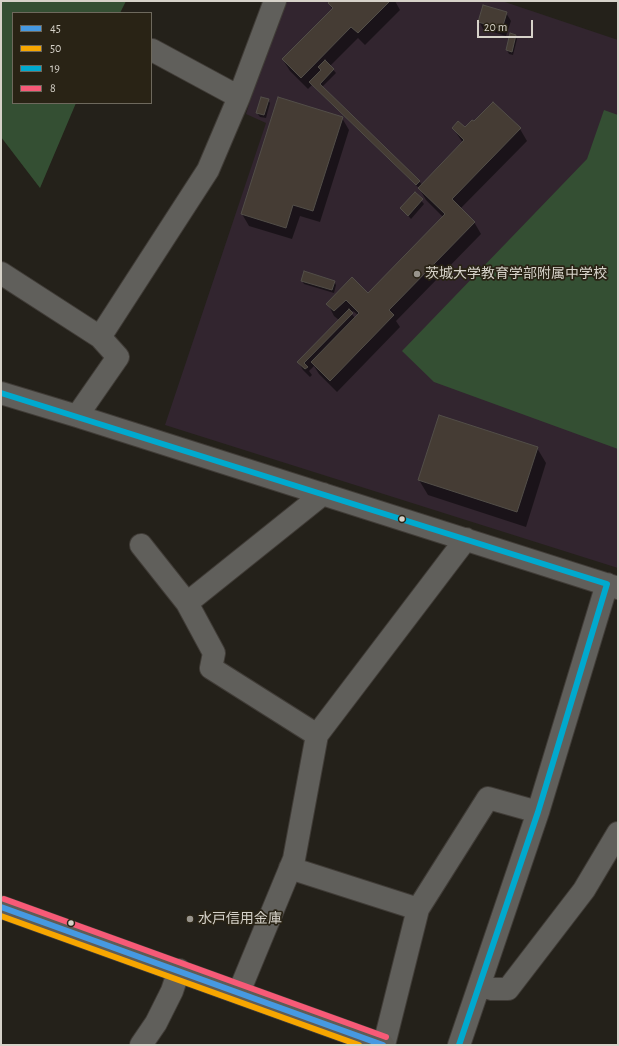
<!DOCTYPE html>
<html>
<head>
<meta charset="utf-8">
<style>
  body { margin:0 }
  #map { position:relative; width:619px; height:1046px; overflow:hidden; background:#24211a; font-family:"Alegreya Sans",sans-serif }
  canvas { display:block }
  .frame { position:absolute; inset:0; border:2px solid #d6d2c9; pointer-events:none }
  .legend { position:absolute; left:12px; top:12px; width:140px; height:92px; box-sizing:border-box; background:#292315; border:1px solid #6e695d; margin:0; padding:5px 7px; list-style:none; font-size:12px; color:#d6d2c9 }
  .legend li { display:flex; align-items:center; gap:8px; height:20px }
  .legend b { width:20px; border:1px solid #6e695d }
  .scale { position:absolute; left:477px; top:20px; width:56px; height:18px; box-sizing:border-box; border:2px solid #d6d2c9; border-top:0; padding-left:5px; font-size:12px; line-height:14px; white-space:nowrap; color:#d6d2c9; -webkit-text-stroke:3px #292315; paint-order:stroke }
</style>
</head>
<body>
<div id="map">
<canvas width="619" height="1046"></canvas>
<div class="frame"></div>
<ul class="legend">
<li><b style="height:5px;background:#4699e1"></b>45</li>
<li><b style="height:5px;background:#f7a600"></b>50</li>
<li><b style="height:5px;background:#00a9ce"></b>19</li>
<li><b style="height:5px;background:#f75a77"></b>8</li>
</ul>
<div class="scale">20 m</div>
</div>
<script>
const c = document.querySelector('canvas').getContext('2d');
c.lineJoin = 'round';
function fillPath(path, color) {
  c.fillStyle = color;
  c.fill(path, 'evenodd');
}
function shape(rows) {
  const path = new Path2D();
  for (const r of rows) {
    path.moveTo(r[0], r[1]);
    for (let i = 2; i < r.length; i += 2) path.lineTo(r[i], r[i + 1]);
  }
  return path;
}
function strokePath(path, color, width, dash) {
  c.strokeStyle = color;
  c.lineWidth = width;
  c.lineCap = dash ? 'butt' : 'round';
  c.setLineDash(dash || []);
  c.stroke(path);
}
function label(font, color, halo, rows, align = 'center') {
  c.font = font + ' "Alegreya Sans","Noto Sans JP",sans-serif';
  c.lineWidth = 3.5;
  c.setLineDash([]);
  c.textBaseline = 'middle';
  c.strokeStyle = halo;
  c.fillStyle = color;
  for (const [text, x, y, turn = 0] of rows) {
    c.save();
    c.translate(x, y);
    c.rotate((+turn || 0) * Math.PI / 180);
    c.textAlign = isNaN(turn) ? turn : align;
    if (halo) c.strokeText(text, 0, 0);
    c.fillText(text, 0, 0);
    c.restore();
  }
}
fillPath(shape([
  [282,1,502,1,618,40,618,568,165,425,266,123,246,114]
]), '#32252f');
fillPath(shape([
  [1,1,126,1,120,13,13,13,13,103,76,103,40,188,1,137],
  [604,110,618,115,618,449,434,382,402,351,587,159]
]), '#344f33');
fillPath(shape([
  [332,1,395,1,400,10,365,45,358,38,330,66,336,73,322,87,419,181,422,185,463,143,453,128,520,129,527,141,460,209,474,222,481,234,396,321,400,327,337,392,319,374,314,366,309,371,312,375,310,377,303,370,298,362,339,320,334,316,328,304,368,294,443,217,426,200,419,188,312,85,308,89,290,71,283,60,333,10,329,4],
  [353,311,358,315,355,318,351,313],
  [506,13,511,21,506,36,483,29,479,21],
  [511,34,515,36,517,39,513,55,509,54,507,50],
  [268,100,270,103,266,118,260,117,257,113],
  [342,118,349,130,320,222,300,216,292,239,249,226,242,214],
  [415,193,424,204,411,219,401,208],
  [302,281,334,281,336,285,334,293,304,284],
  [537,448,546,463,526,527,428,495,419,480]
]), '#0007');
const building = shape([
  [330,1,390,1,358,33,351,27,301,78,282,59,333,8,328,3,330,1],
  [483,5,507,12,502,29,478,22,483,5],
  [510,33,516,35,512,52,506,50,510,33],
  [325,60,334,69,320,84,420,181,416,185,309,82,321,70,318,67,325,60],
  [261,97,269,99,264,115,256,113,261,97],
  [278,97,343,117,313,211,293,205,286,228,241,214,278,97],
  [493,102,521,128,452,199,475,222,389,310,394,315,330,381,311,362,359,313,346,300,334,311,326,304,352,277,368,293,445,214,418,188,464,140,452,128,458,121,465,127,472,120,474,121,493,102],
  [415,192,423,199,408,216,400,208,415,192],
  [304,271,335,281,332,290,301,281,304,271],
  [349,309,353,313,304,363,308,367,305,369,297,362,349,309],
  [439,415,538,447,517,512,418,480,439,415]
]);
fillPath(building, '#453c34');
strokePath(building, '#524e48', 1);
const minor = shape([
  [152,50,239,97],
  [1,273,100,337,118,357,77,416],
  [100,337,208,170,239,97,275,1],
  [1,393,77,416,618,588],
  [141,545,187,603,214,653,211,668,317,735,466,539],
  [187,603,323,494],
  [290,868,418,909],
  [480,985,492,989,508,989,584,890,618,833],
  [239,992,294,859,317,735],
  [141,1045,156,1023,172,991,179,970],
  [384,1045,418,909,488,798,538,812],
  [459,1045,538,812,607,584]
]);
const highway = shape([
  [1,907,383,1045]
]);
strokePath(minor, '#403c37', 24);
strokePath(highway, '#403c37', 24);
strokePath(minor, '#605f5b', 22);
strokePath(highway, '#5e5c56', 22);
strokePath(shape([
  [1,907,383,1045]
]), '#4699e1', 6);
strokePath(shape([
  [1,916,359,1045]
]), '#f7a600', 6);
strokePath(shape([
  [1,393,607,584],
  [459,1045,538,812,607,584]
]), '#00a9ce', 6);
strokePath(shape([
  [4,899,386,1037]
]), '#f75a77', 6);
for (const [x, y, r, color] of [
  [417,274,4,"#98948c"],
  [402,519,3.5,"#d6d2c9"],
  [190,919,4,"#98948c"],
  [71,923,3.5,"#d6d2c9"]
]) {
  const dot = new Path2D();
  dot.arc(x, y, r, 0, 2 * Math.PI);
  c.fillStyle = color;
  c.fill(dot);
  strokePath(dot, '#292315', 1.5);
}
label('14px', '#d6d2c9', '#292315', [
  ["茨城大学教育学部附属中学校",425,274],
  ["水戸信用金庫",198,919]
], 'left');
</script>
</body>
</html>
